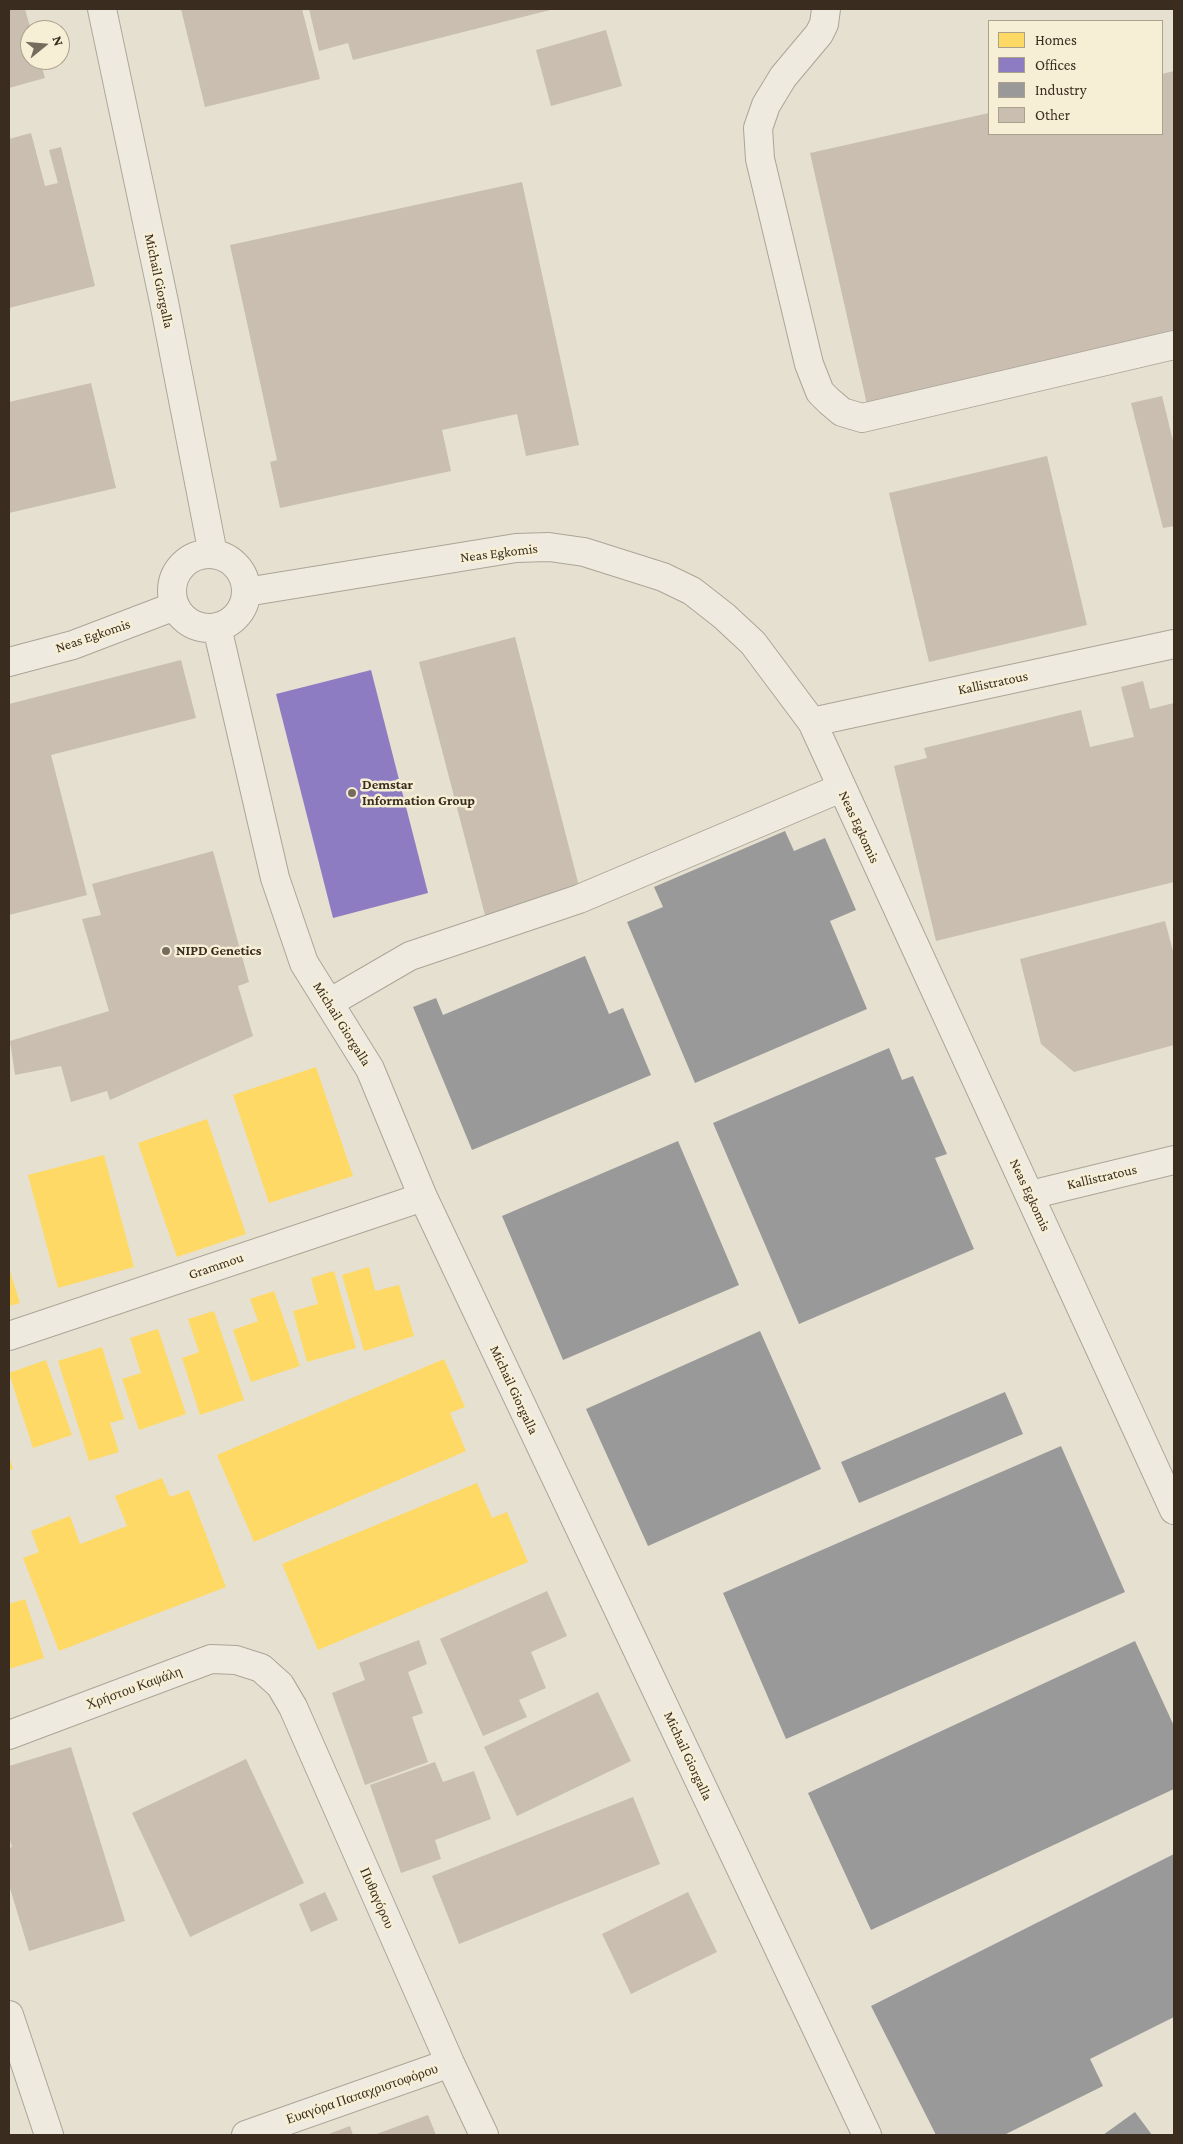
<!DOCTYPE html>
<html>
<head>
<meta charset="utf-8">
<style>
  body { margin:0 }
  #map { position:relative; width:1183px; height:2144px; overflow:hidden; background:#e5e0cf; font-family:"Crimson Pro",serif }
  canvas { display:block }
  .frame { position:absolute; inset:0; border:10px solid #3a2d1f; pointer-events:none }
  .legend { position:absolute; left:988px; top:20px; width:175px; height:115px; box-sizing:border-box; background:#f6eed5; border:1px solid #aba18c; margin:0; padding:6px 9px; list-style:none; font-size:15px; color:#3a2d1f }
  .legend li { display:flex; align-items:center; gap:10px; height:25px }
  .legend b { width:25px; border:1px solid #aba18c }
  .north { position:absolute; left:20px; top:20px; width:50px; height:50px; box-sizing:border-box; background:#f6eed5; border:1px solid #aba18c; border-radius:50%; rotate:73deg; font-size:14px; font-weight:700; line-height:20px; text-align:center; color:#3a2d1f }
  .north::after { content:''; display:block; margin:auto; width:18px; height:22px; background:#766c5d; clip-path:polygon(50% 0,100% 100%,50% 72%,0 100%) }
</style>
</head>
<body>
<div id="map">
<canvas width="1183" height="2144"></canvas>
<div class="frame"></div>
<ul class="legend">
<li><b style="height:14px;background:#ffd966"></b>Homes</li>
<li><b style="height:14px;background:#8e7cc3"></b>Offices</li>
<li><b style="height:14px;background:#999"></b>Industry</li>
<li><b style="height:14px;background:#c9beb0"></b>Other</li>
</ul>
<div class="north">N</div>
</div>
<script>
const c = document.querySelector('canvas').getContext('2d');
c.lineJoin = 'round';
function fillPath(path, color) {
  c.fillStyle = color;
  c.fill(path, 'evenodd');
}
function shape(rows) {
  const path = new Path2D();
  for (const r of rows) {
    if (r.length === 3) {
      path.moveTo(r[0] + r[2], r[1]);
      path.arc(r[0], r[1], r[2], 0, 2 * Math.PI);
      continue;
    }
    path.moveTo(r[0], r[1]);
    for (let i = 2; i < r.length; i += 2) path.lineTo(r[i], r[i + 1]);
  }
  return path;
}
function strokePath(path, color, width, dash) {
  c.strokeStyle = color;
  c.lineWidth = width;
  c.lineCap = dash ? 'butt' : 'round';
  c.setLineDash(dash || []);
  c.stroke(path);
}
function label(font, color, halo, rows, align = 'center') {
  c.font = font + ' "Crimson Pro",serif';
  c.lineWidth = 5;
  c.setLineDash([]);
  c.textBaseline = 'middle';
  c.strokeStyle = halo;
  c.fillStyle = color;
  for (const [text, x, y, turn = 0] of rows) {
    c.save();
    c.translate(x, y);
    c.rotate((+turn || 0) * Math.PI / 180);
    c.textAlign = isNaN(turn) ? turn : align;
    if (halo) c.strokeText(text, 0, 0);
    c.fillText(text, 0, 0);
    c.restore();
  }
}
fillPath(shape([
  [316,1067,353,1176,269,1203,233,1095],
  [207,1119,246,1234,177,1257,138,1143],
  [104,1155,134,1267,58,1288,28,1175],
  [369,1267,375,1291,399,1285,414,1336,364,1351,342,1275],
  [9,1268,20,1303,9,1306],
  [334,1271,356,1348,307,1362,293,1311,318,1304,311,1278],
  [274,1291,300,1366,251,1382,233,1330,258,1321,250,1299],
  [214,1311,244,1400,200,1415,182,1358,199,1352,188,1319],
  [158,1329,186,1414,139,1430,122,1379,141,1373,130,1338],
  [102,1347,124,1419,110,1423,119,1452,89,1461,58,1361],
  [444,1359,465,1407,450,1413,466,1451,254,1542,217,1455],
  [46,1360,72,1435,33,1448,9,1373],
  [9,1457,13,1469,9,1470],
  [162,1478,170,1497,189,1490,226,1587,59,1651,23,1558,39,1552,31,1531,70,1516,80,1544,127,1526,115,1496],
  [477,1483,492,1518,507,1512,528,1562,318,1650,282,1564],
  [25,1599,44,1658,9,1669,9,1604]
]), '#ffd966');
fillPath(shape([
  [371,670,428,893,333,918,276,694]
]), '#8e7cc3');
fillPath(shape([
  [785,831,794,851,825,838,856,910,830,921,867,1009,695,1083,627,922,663,907,654,887],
  [585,956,609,1014,623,1008,651,1075,472,1150,413,1007,436,998,443,1015],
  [889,1048,902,1080,913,1076,947,1154,935,1158,974,1249,799,1324,713,1123],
  [678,1141,739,1285,563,1360,502,1216],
  [760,1331,821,1469,648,1546,586,1409],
  [1005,1392,1023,1434,859,1503,841,1462],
  [1061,1446,1125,1592,786,1739,723,1593],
  [1135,1641,1174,1726,1174,1789,871,1930,808,1793],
  [1174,1854,1174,2017,1090,2059,1103,2086,1004,2135,936,2135,871,2006],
  [1135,2112,1152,2135,1103,2135]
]), '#999');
fillPath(shape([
  [9,9,25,9,31,30,30,60,40,60,45,78,9,88],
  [181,9,302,9,320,79,205,107],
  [309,9,554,9,353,60,348,43,319,51],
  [606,30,622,86,551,106,536,50],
  [1174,71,1174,340,868,409,810,153,989,113,989,134,1162,134,1162,74],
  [31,133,45,186,58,183,49,150,61,147,95,286,9,308,9,139],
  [522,182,579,445,526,456,517,414,442,430,451,471,280,508,270,462,277,460,230,245],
  [91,383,116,488,9,513,9,402],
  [1162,396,1174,445,1174,526,1163,528,1131,403],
  [1047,456,1087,625,929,662,889,493],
  [515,637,581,894,486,919,419,662],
  [181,660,196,718,51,755,87,895,9,915,9,704],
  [1143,681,1150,709,1174,703,1174,882,936,941,894,766,927,758,924,748,1081,710,1090,747,1134,737,1121,687],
  [213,851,249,982,238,986,253,1036,110,1100,107,1091,71,1102,61,1066,15,1075,10,1041,109,1011,82,919,101,915,92,884],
  [1165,921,1174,955,1174,1045,1074,1072,1041,1044,1020,959],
  [547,1591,567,1636,531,1652,546,1688,519,1700,527,1717,483,1736,440,1639],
  [419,1640,427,1664,408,1672,423,1713,412,1717,428,1762,365,1785,332,1693,365,1680,359,1663],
  [598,1692,631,1761,517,1816,484,1747],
  [71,1747,125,1921,29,1951,9,1885,9,1848,12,1847,9,1837,9,1766],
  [246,1759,304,1883,190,1937,132,1813],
  [435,1762,443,1782,474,1771,491,1819,435,1840,441,1859,401,1873,370,1785],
  [633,1797,660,1864,459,1944,432,1876],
  [325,1892,338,1920,311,1932,299,1904],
  [688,1892,717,1952,631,1994,602,1934],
  [428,2115,436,2135,374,2135],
  [350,2126,353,2135,326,2135]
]), '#c9beb0');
const minor = shape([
  [102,9,164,302,213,554],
  [826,9,824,24,819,34,783,77,766,105,758,128,760,159,809,364,820,392,829,401,842,412,862,418,1174,345],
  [209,591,37],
  [246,592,516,548,549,547,584,552,663,577,692,591,724,616,753,643,812,722,1174,1510],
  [217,627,275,878,304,963,370,1069,423,1197,867,2135],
  [9,662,73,645,175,606],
  [812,722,1174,644],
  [329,1003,410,956,579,899,841,788],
  [1030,1195,1174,1160],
  [9,1336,423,1197],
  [9,1735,211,1659,236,1660,261,1668,280,1685,293,1707,450,2063,484,2135],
  [9,2015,49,2135],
  [246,2135,450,2063]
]);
strokePath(minor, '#aba597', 30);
strokePath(minor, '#eeeae0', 28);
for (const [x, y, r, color] of [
  [352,793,5,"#766c5d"],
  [166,951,5,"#766c5d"]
]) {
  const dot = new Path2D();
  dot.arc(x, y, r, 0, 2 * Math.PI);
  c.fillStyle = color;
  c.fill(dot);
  strokePath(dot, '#f6eed5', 2);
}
label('14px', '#3a2d1f', '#f6eed5', [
  ["Michail Giorgalla",159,281,78],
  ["Neas Egkomis",499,553,-7],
  ["Neas Egkomis",93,636,-19],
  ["Kallistratous",993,683,-12],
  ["Neas Egkomis",859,827,65],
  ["Michail Giorgalla",342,1024,58],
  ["Kallistratous",1102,1177,-13],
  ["Neas Egkomis",1030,1195,65],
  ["Grammou",216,1266,-19],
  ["Michail Giorgalla",514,1390,65],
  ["Χρήστου Καψάλη",134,1688,-20],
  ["Michail Giorgalla",688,1756,65],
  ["Πυθαγόρου",377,1898,66],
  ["Ευαγόρα Παπαχριστοφόρου",362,2094,-19]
]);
label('bold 14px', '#3a2d1f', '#f6eed5', [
  ["Demstar",362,785],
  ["Information Group",362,801],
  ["NIPD Genetics",176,951]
], 'left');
</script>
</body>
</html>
